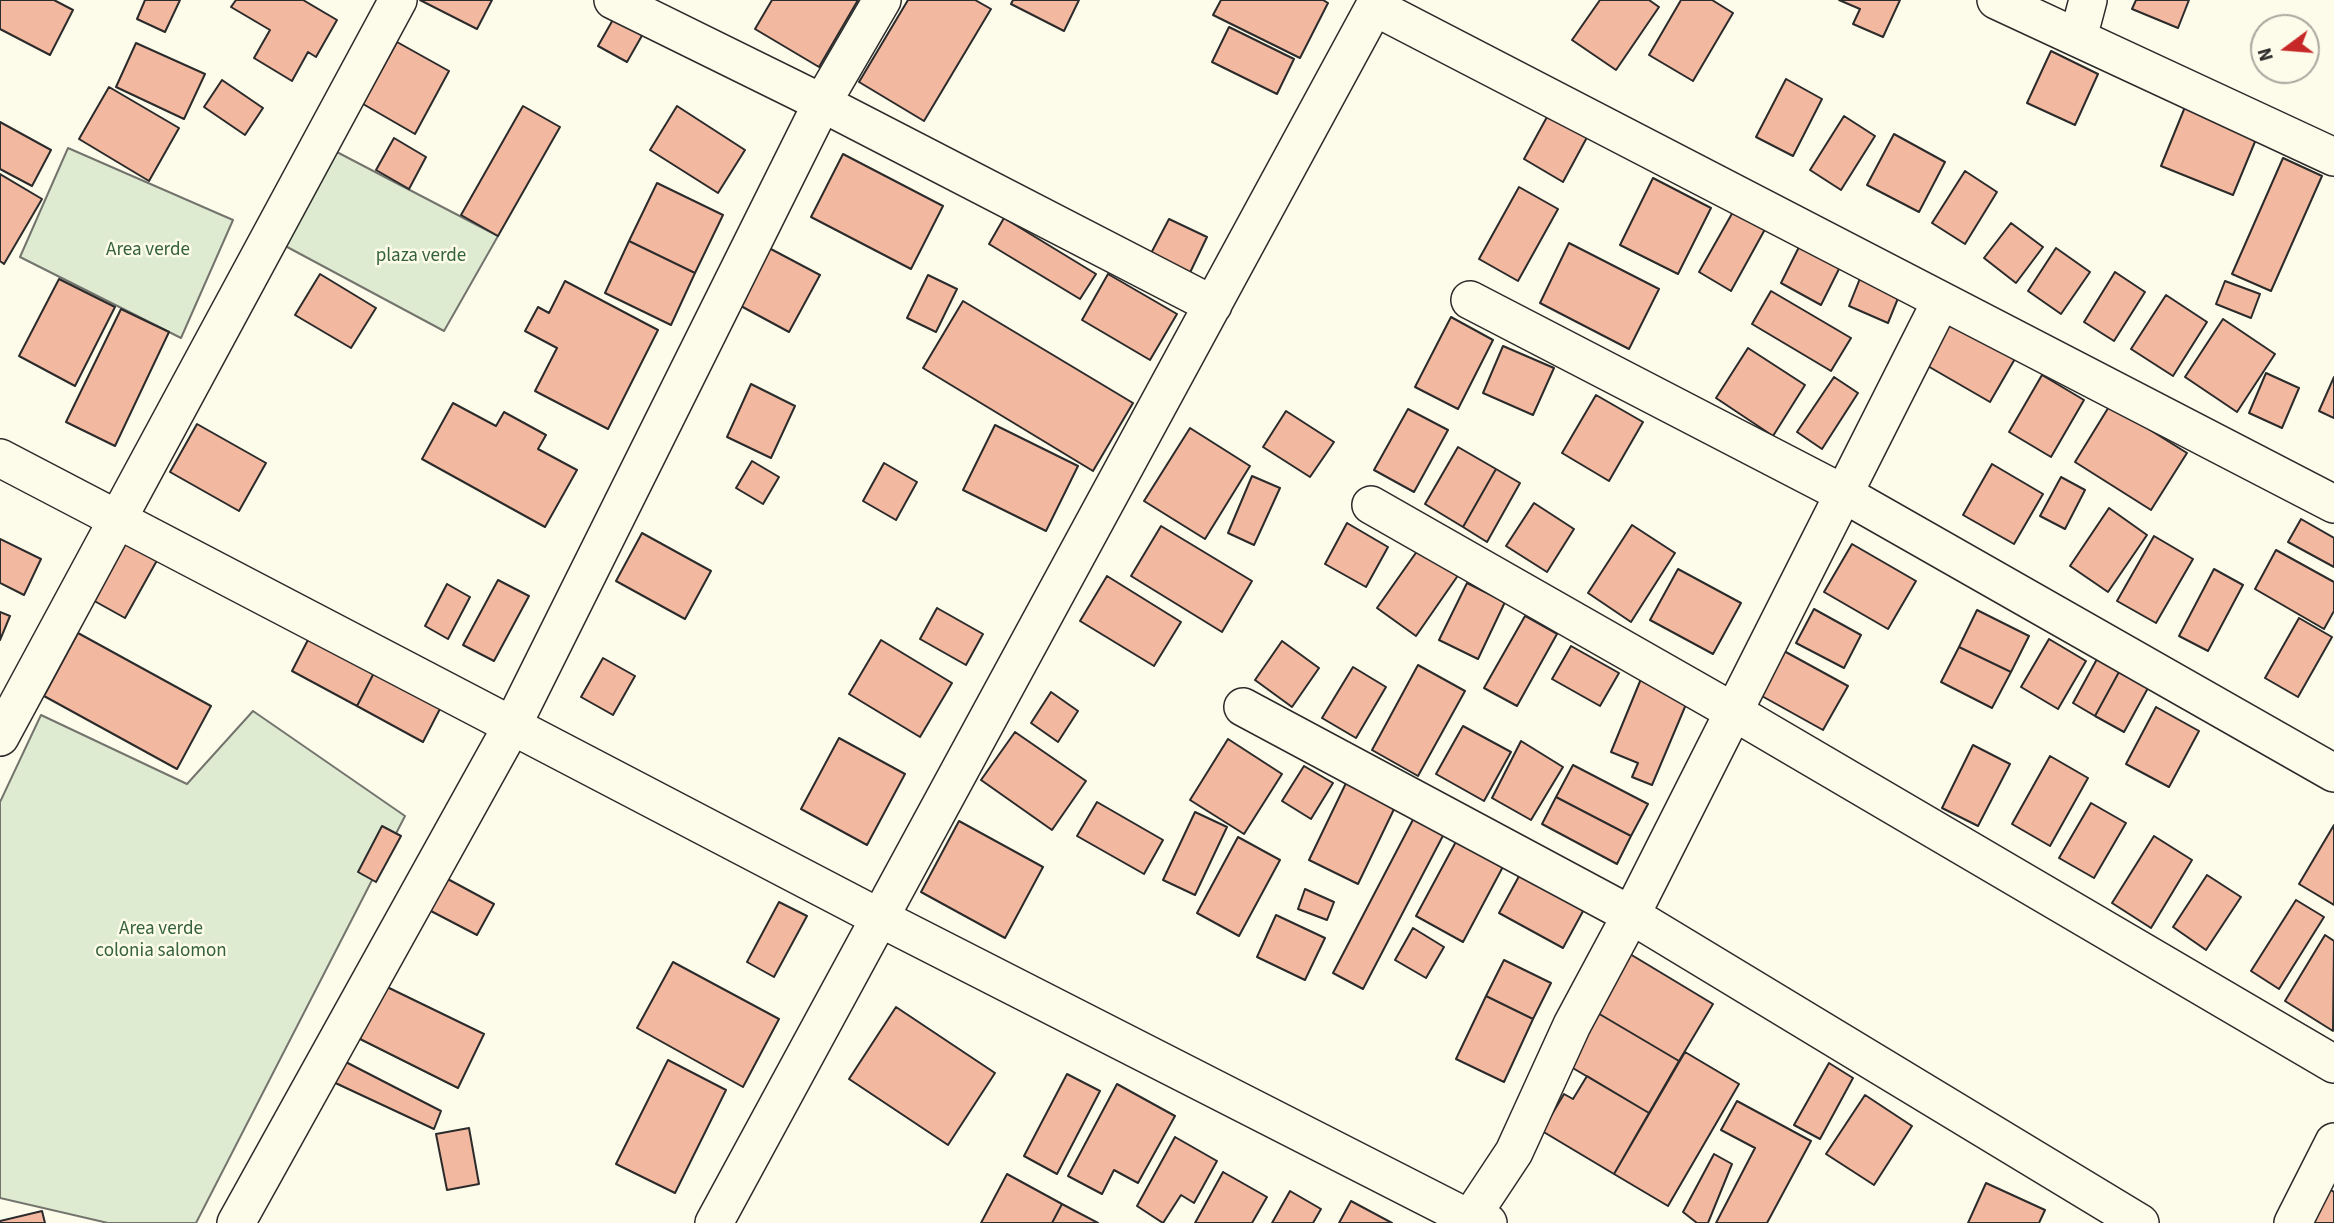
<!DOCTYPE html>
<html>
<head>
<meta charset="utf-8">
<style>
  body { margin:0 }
  #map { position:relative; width:2334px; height:1223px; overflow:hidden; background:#fdfbea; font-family:"Source Sans 3",sans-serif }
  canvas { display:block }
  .north { position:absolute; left:2250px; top:14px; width:70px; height:70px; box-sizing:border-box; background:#fdfbea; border:2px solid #a9a89e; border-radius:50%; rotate:254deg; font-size:19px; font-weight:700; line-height:28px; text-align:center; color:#2b2b2b }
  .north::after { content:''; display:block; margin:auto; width:24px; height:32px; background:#c62828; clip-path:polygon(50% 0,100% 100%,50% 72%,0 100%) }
</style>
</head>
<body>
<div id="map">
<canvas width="2334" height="1223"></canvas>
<div class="north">N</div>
</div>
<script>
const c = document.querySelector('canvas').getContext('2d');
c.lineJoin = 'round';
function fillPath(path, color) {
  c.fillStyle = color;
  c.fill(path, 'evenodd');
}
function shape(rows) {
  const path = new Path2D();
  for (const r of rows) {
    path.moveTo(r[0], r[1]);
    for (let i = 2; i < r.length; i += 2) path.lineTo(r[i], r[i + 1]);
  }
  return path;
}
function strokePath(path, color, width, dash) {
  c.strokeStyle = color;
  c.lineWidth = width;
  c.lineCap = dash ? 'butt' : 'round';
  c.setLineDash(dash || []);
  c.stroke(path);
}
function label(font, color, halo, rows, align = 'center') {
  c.font = font + ' "Source Sans 3",sans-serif';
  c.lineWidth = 5;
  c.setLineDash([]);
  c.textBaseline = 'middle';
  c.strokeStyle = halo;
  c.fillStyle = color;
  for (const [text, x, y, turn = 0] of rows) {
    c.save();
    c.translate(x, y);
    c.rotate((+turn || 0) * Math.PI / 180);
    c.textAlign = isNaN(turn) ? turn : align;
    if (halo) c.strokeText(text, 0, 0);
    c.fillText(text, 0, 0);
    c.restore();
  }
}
const green = shape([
  [68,148,233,220,181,338,20,257,68,148],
  [333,150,498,236,444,331,276,241,333,150],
  [253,711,405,816,196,1223,108,1223,0,1198,0,802,41,715,187,784,253,711]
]);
fillPath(green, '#deebd1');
strokePath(green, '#74746e', 2);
const building = shape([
  [0,0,54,0,73,10,50,55,0,29,0,0],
  [145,0,180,0,165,32,137,19,145,0],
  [236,0,303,0,337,20,316,57,308,52,292,81,254,58,270,30,231,7,236,0],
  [420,0,492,0,477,29,420,0],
  [772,0,858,0,819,67,755,29,772,0],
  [908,0,975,0,991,9,924,121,859,82,908,0],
  [1013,0,1079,0,1064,31,1011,4,1013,0],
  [1221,0,1323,0,1328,3,1300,58,1213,15,1221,0],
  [1600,0,1649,0,1659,7,1616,70,1572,40,1600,0],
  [1681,0,1712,0,1733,13,1693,81,1649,55,1681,0],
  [1839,0,1900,0,1883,37,1853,24,1860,9,1839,0],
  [2136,0,2189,0,2178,28,2132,9,2136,0],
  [619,9,648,25,627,62,598,46,619,9],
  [1229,27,1294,59,1277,94,1212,62,1229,27],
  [397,42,449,71,415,134,363,104,397,42],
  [136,43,205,74,184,119,116,87,136,43],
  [2051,51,2098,74,2075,125,2027,103,2051,51],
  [1786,79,1822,99,1793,156,1756,137,1786,79],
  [222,80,263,108,245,135,204,107,222,80],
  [109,87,179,128,149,181,79,139,109,87],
  [2187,102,2259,132,2233,195,2161,166,2187,102],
  [523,106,560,127,498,236,461,215,523,106],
  [677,106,745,150,718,193,650,150,677,106],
  [1553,106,1592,128,1563,182,1524,159,1553,106],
  [1844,116,1875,136,1841,190,1810,170,1844,116],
  [0,122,51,150,32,186,0,169,0,122],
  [1894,134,1945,162,1919,212,1867,185,1894,134],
  [394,138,426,157,409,189,376,170,394,138],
  [843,154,943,206,911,269,811,217,843,154],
  [2283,158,2322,176,2271,291,2232,274,2283,158],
  [1965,171,1997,192,1965,244,1932,223,1965,171],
  [0,174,42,199,4,264,0,261,0,174],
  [1653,178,1711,208,1678,274,1620,245,1653,178],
  [657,183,723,215,695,273,629,241,657,183],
  [1519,187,1558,209,1518,281,1479,259,1519,187],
  [1738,203,1769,222,1731,291,1699,272,1738,203],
  [1004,218,1096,274,1080,299,989,244,1004,218],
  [1169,219,1207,237,1187,279,1148,259,1169,219],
  [2011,223,2043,247,2016,283,1984,258,2011,223],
  [629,241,695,273,671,325,605,293,629,241],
  [1569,243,1659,289,1629,349,1540,303,1569,243],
  [1801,243,1841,265,1821,305,1781,283,1801,243],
  [769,248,820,275,789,332,739,305,769,248],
  [2056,248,2090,272,2061,314,2028,291,2056,248],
  [1865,266,1903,286,1888,323,1849,306,1865,266],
  [2115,272,2145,292,2114,341,2084,322,2115,272],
  [320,274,376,308,351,348,295,315,320,274],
  [1108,274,1177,314,1150,360,1082,320,1108,274],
  [928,275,957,289,936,332,907,318,928,275],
  [59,279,115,307,75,386,19,356,59,279],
  [565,281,658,330,608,429,535,391,557,348,525,331,538,307,549,313,565,281],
  [2225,281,2260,294,2251,318,2216,304,2225,281],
  [1771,291,1851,338,1831,371,1752,324,1771,291],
  [2166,295,2207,322,2173,376,2131,349,2166,295],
  [963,301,1133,403,1093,471,923,368,963,301],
  [121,309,169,332,115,446,66,422,121,309],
  [1451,317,1493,340,1458,409,1415,387,1451,317],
  [2223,319,2275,354,2237,412,2185,377,2223,319],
  [1952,320,2016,357,1990,402,1926,365,1952,320],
  [1503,346,1554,368,1533,415,1483,393,1503,346],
  [1748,348,1805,385,1773,436,1716,398,1748,348],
  [2266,373,2299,388,2282,428,2249,413,2266,373],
  [2042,375,2084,400,2051,457,2009,432,2042,375],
  [1834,377,1858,393,1822,449,1797,432,1834,377],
  [2334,377,2334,418,2319,411,2334,377],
  [751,384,795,406,771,458,727,437,751,384],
  [1596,395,1643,422,1609,481,1562,453,1596,395],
  [453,403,496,426,504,412,546,435,538,449,577,470,545,527,422,459,453,403],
  [2110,405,2187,453,2151,510,2075,462,2110,405],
  [1408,409,1448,430,1414,492,1374,470,1408,409],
  [1286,411,1334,442,1310,477,1263,447,1286,411],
  [197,424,266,463,239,511,170,472,197,424],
  [995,425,1078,466,1046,531,963,490,995,425],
  [1190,428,1250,466,1205,539,1144,501,1190,428],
  [1458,447,1496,469,1463,527,1425,504,1458,447],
  [752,461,779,477,763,504,736,488,752,461],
  [884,463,917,482,896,520,863,501,884,463],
  [1992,464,2043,494,2014,544,1963,515,1992,464],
  [1496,469,1520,483,1487,542,1463,527,1496,469],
  [1252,476,1280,488,1254,545,1228,533,1252,476],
  [2061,477,2085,490,2065,529,2040,516,2061,477],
  [1534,503,1574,529,1547,572,1506,546,1534,503],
  [2109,508,2147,535,2108,592,2070,566,2109,508],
  [2301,519,2334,538,2334,567,2288,542,2301,519],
  [1347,523,1388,547,1366,587,1325,564,1347,523],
  [1632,525,1675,553,1631,622,1588,593,1632,525],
  [1161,526,1252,581,1222,632,1131,576,1161,526],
  [642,533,711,571,685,619,616,581,642,533],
  [125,534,160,555,125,618,89,598,125,534],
  [2154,536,2193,559,2156,623,2117,601,2154,536],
  [0,539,41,559,24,595,0,583,0,539],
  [1852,544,1916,581,1888,629,1824,592,1852,544],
  [1420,547,1459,574,1416,636,1377,608,1420,547],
  [2276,550,2334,582,2334,611,2324,629,2255,589,2276,550],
  [1678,569,1741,603,1713,654,1650,620,1678,569],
  [2214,569,2243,585,2208,651,2179,636,2214,569],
  [1107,576,1181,622,1154,666,1080,621,1107,576],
  [498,580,529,596,494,661,463,645,498,580],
  [1467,583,1505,602,1478,659,1439,640,1467,583],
  [447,584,470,597,448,639,425,626,447,584],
  [937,608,983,634,966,665,920,639,937,608],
  [1814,609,1861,635,1844,668,1796,643,1814,609],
  [1977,610,2029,636,2011,672,1959,647,1977,610],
  [0,612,10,616,0,640,0,612],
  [1525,616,1557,634,1517,706,1484,688,1525,616],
  [2299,618,2332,637,2298,697,2265,678,2299,618],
  [312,632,377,667,357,706,292,671,312,632],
  [78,633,211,706,177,769,44,696,78,633],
  [2049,639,2086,661,2058,709,2021,687,2049,639],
  [881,640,952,683,920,737,849,694,881,640],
  [1282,641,1319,668,1292,707,1255,680,1282,641],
  [1571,646,1619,673,1600,706,1552,679,1571,646],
  [1959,647,2011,672,1992,708,1941,682,1959,647],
  [1784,651,1848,686,1823,730,1760,695,1784,651],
  [603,658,635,676,613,715,581,697,603,658],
  [2097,659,2119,672,2095,716,2073,703,2097,659],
  [1418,665,1465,691,1418,776,1372,750,1418,665],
  [377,667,443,703,423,742,357,706,377,667],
  [1353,667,1386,687,1356,738,1322,718,1353,667],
  [2119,672,2148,688,2124,732,2095,716,2119,672],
  [1643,674,1690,695,1652,785,1632,777,1638,763,1611,752,1643,674],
  [1051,692,1078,711,1058,742,1031,723,1051,692],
  [2156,707,2199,731,2169,787,2126,764,2156,707],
  [1463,726,1511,752,1484,801,1436,774,1463,726],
  [1015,732,1086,781,1052,830,981,780,1015,732],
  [839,738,905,774,867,845,801,809,839,738],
  [1228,739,1282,774,1244,834,1190,800,1228,739],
  [1521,741,1563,767,1531,820,1492,798,1521,741],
  [1973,745,2010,764,1978,826,1942,808,1973,745],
  [2050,756,2088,778,2050,846,2012,824,2050,756],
  [1573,765,1648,804,1631,836,1556,797,1573,765],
  [1304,766,1333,783,1311,819,1282,801,1304,766],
  [1347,781,1396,805,1358,884,1309,860,1347,781],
  [1556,797,1631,836,1617,864,1542,824,1556,797],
  [1097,802,1163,840,1144,874,1077,836,1097,802],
  [2091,803,2126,823,2094,878,2059,858,2091,803],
  [1195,812,1227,827,1195,895,1163,880,1195,812],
  [1417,812,1447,828,1363,989,1333,973,1417,812],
  [959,821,1043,867,1005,938,921,892,959,821],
  [2334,825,2334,905,2299,884,2334,825],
  [382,826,401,836,376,882,358,872,382,826],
  [1459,836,1506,861,1463,942,1416,916,1459,836],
  [2154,836,2192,860,2151,928,2112,903,2154,836],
  [1238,837,1280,860,1239,936,1197,913,1238,837],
  [1524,867,1588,902,1563,948,1499,913,1524,867],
  [2207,875,2241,897,2206,950,2173,927,2207,875],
  [444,877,494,904,477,935,427,909,444,877],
  [1305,889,1334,902,1327,920,1298,909,1305,889],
  [2296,900,2324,917,2279,989,2251,971,2296,900],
  [779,902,807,916,774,977,747,962,779,902],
  [1276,915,1325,938,1305,980,1257,957,1276,915],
  [1413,928,1444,947,1426,978,1395,960,1413,928],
  [2325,935,2334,941,2333,1031,2285,1001,2325,935],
  [1630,954,1713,1004,1679,1061,1596,1012,1630,954],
  [1504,960,1551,983,1533,1019,1486,996,1504,960],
  [673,962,779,1019,743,1087,637,1028,673,962],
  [385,986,484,1034,458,1088,360,1039,385,986],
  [1486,996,1533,1019,1504,1082,1456,1059,1486,996],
  [896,1007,995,1073,948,1145,849,1079,896,1007],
  [1596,1012,1679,1061,1649,1113,1566,1064,1596,1012],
  [1685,1052,1739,1084,1668,1206,1614,1174,1685,1052],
  [340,1059,441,1111,434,1129,329,1080,340,1059],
  [668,1060,726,1090,675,1193,616,1164,668,1060],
  [1829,1063,1853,1078,1820,1139,1794,1125,1829,1063],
  [1067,1074,1100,1091,1057,1174,1024,1156,1067,1074],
  [1587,1076,1649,1113,1614,1174,1542,1131,1564,1094,1573,1099,1587,1076],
  [1117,1084,1175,1116,1138,1183,1114,1170,1102,1194,1068,1176,1117,1084],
  [1865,1095,1912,1126,1874,1185,1826,1154,1865,1095],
  [1737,1101,1811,1141,1767,1223,1716,1223,1755,1148,1721,1130,1737,1101],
  [469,1128,479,1184,447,1190,436,1134,469,1128],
  [1175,1137,1217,1161,1194,1203,1181,1195,1163,1223,1137,1206,1175,1137],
  [1714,1154,1732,1164,1708,1223,1697,1223,1683,1212,1714,1154],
  [1223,1172,1267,1197,1252,1223,1195,1223,1223,1172],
  [1007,1174,1062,1204,1052,1223,981,1223,1007,1174],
  [1986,1183,2045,1210,2039,1223,1968,1223,1986,1183],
  [2327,1188,2334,1192,2334,1223,2310,1223,2327,1188],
  [1290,1191,1321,1209,1313,1223,1272,1223,1290,1191],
  [1351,1201,1392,1223,1339,1223,1351,1201],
  [1062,1204,1098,1223,1052,1223,1062,1204],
  [42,1211,45,1223,0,1223,0,1221,42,1211]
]);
fillPath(building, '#f2b8a0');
strokePath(building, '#2b2b2b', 2);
const minor = shape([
  [613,0,822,103,1213,305],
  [1996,0,2334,157],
  [1375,7,2334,504],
  [2078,38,2088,0],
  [1470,300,1844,494,2334,773],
  [0,458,880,918,1470,1219,1488,1223],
  [1371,505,1734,712,2334,1064],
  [1243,707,1631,915,2140,1223],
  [0,737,398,0],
  [236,1223,512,726,822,103,882,0],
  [714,1223,1378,0],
  [1467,1223,1514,1152,1572,1025,1631,915,1941,301],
  [2293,1223,2334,1142]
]);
strokePath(minor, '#2b2b2b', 40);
strokePath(minor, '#fdfbea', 37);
label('19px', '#34623c', '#fdfbea', [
  ["Area verde",148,251],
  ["plaza verde",421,257],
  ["Area verde",161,930],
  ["colonia salomon",161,952]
]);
</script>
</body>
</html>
